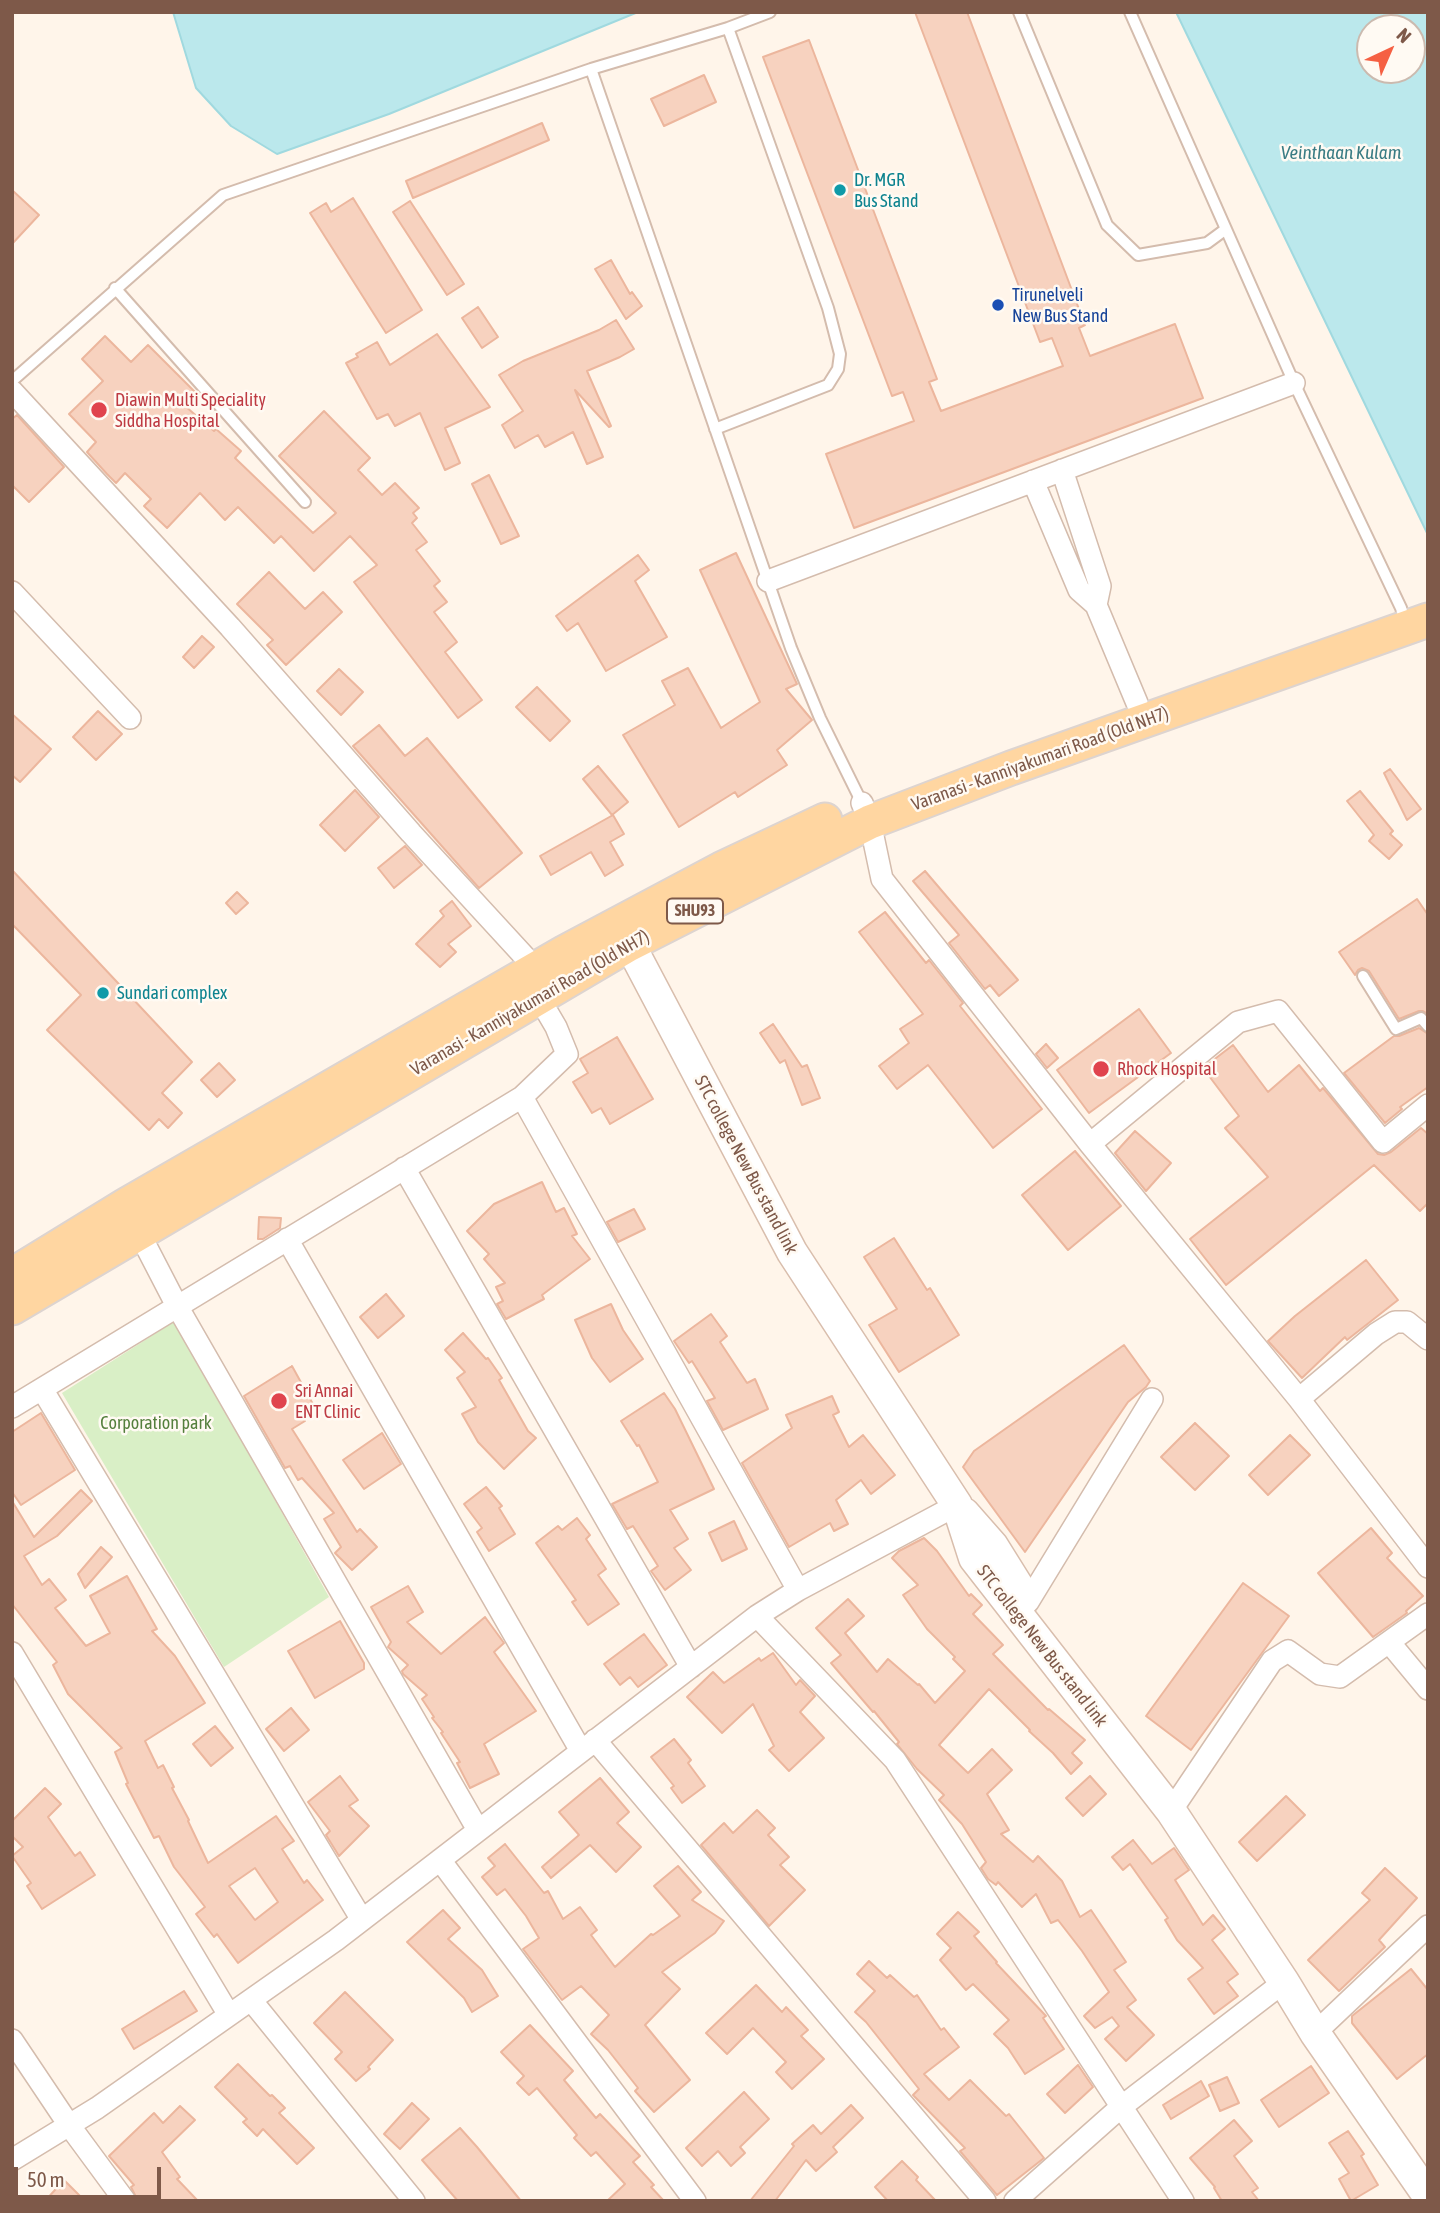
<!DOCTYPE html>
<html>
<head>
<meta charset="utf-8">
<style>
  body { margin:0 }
  #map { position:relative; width:1440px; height:2213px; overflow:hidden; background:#fff5ea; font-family:"Asap Condensed",sans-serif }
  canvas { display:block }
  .frame { position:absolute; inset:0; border:14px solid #7e5949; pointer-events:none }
  .north { position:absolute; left:1356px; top:14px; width:70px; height:70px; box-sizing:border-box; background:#fffaf3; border:2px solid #cbbaaf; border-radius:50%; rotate:44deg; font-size:19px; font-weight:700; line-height:28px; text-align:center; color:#7e5949 }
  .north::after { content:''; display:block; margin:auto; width:24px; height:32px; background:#f56043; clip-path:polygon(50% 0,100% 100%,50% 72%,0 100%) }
  .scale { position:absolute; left:14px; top:2167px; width:147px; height:32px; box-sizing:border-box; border:4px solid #7e5949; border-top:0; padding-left:9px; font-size:21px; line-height:24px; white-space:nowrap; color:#7e5949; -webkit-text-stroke:5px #fffaf3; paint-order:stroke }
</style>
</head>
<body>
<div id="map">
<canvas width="1440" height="2213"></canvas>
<div class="frame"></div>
<div class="north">N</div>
<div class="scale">50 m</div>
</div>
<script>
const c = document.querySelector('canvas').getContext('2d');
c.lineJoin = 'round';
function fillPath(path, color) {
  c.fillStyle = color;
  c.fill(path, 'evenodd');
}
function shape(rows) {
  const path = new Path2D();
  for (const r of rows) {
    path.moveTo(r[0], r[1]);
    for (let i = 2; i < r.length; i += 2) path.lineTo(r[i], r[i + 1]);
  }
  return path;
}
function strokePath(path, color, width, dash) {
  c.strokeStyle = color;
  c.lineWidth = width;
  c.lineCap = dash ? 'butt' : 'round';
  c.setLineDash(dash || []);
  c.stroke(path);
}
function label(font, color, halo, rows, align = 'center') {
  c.font = font + ' "Asap Condensed",sans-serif';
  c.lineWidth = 5;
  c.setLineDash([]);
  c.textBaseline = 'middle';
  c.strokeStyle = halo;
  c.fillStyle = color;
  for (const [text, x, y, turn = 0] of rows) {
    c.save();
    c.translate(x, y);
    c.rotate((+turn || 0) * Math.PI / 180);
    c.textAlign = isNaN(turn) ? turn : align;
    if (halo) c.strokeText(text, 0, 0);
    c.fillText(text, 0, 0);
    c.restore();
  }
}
fillPath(shape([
  [175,1321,329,1597,224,1667,62,1393]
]), '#d9efc6');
const water = shape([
  [173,12,638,12,389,114,277,154,231,126,196,88,173,12],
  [1176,12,1428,12,1428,535,1176,12],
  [1370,28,1412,28,1412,70,1370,70,1370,28]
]);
fillPath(water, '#bbe8ec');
strokePath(water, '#a0d9df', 2);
const building = shape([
  [915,12,967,12,1085,325,1079,328,1090,356,1175,324,1203,398,854,528,826,454,914,421,903,392,892,396,763,57,809,40,937,379,929,382,941,411,1063,366,1052,338,1040,342,915,12],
  [704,75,716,102,664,126,651,99,704,75],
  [542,123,549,140,413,198,406,181,542,123],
  [12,190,39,215,12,244,12,190],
  [353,198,422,310,386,333,310,213,326,203,331,212,353,198],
  [410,201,464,284,447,295,393,212,410,201],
  [611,260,630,294,632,292,642,306,626,319,595,269,611,260],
  [478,307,498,337,482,348,462,318,478,307],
  [616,320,634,349,620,357,587,371,611,426,609,427,575,390,603,457,587,464,573,432,545,447,538,435,515,448,502,425,523,411,499,375,523,361,599,330,616,320],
  [437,334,490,407,445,428,460,463,445,470,420,413,395,426,388,414,377,419,346,363,358,357,356,354,377,342,390,365,437,334],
  [105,336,131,362,148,345,197,394,185,406,214,431,216,429,241,451,235,458,313,533,336,513,279,456,324,411,370,458,358,470,382,495,395,483,419,508,413,513,417,518,412,523,427,542,416,550,440,581,434,586,447,602,434,612,457,642,445,652,482,700,458,718,354,582,377,565,350,536,314,571,281,536,274,543,238,507,225,520,200,493,167,528,144,506,151,499,125,473,116,483,107,474,87,452,96,442,69,414,103,381,82,359,105,336],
  [17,415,64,467,29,502,12,485,12,419,17,415],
  [489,475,519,536,501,544,472,484,489,475],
  [736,553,797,684,786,689,812,720,777,750,787,765,738,797,735,792,679,827,623,735,675,705,662,681,688,668,721,728,760,702,700,570,736,553],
  [638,555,649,570,635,581,667,637,606,671,578,623,567,631,556,616,638,555],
  [269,572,305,609,323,592,342,612,286,665,267,645,273,640,237,604,269,572],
  [202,636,214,647,194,668,183,657,202,636],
  [339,669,363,692,341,715,317,691,339,669],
  [537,687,570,721,550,741,516,707,537,687],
  [98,711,122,734,96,760,73,737,98,711],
  [12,714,51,749,20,782,12,775,12,714],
  [379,725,405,756,427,738,522,853,479,888,353,746,379,725],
  [598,766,628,802,612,815,583,779,598,766],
  [1390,769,1421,809,1407,820,1384,773,1390,769],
  [355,790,379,817,345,851,320,825,355,790],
  [1360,791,1393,831,1390,834,1402,845,1389,859,1369,841,1374,835,1347,801,1360,791],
  [613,815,624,834,610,842,623,865,605,876,591,852,551,875,540,856,613,815],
  [405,846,422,865,394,888,378,868,405,846],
  [12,870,192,1062,162,1093,182,1113,168,1128,159,1119,149,1130,47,1030,81,995,12,924,12,870],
  [925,871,1018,980,999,996,990,985,985,989,949,943,959,935,913,881,925,871],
  [237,892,248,903,236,914,226,903,237,892],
  [1417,899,1428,915,1428,1014,1423,1011,1419,1011,1399,1019,1369,971,1362,968,1358,970,1355,975,1339,952,1417,899],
  [452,901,471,926,448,944,456,952,440,967,416,944,444,916,440,911,452,901],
  [885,912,926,963,929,960,963,1003,960,1006,1042,1109,993,1148,928,1065,897,1089,879,1066,909,1043,900,1029,923,1014,859,932,885,912],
  [1139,1009,1171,1053,1089,1113,1057,1070,1139,1009],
  [773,1024,802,1067,807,1065,820,1098,802,1105,785,1060,780,1063,760,1033,773,1024],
  [1419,1028,1428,1034,1428,1087,1400,1107,1402,1109,1385,1123,1344,1073,1394,1036,1399,1036,1419,1028],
  [617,1037,653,1099,610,1124,601,1108,592,1113,573,1082,588,1073,580,1059,617,1037],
  [1046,1044,1058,1058,1047,1068,1036,1054,1046,1044],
  [1233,1045,1268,1092,1299,1065,1320,1091,1323,1088,1378,1154,1384,1155,1391,1152,1421,1128,1428,1134,1428,1203,1420,1211,1374,1165,1226,1285,1190,1239,1268,1177,1225,1128,1239,1116,1203,1068,1233,1045],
  [219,1063,235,1080,217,1097,201,1080,219,1063],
  [1135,1131,1171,1163,1146,1191,1115,1153,1135,1131],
  [1075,1151,1121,1206,1068,1250,1022,1195,1075,1151],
  [542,1182,556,1212,564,1208,577,1234,572,1236,590,1259,542,1295,544,1299,506,1319,497,1304,503,1301,496,1287,505,1283,484,1259,489,1254,467,1231,494,1204,542,1182],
  [634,1209,645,1229,618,1242,607,1222,634,1209],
  [259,1217,281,1218,280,1228,263,1239,258,1239,259,1217],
  [894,1238,927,1290,930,1288,959,1335,899,1372,869,1325,897,1309,864,1257,894,1238],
  [1366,1260,1398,1300,1347,1340,1345,1337,1302,1378,1268,1341,1295,1316,1366,1260],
  [386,1294,404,1316,378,1338,360,1317,386,1294],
  [611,1304,623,1330,643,1359,610,1382,592,1358,575,1320,611,1304],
  [711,1314,727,1336,720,1342,747,1383,755,1379,768,1409,723,1430,707,1401,715,1398,692,1361,689,1363,674,1341,711,1314],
  [463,1333,486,1359,488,1358,502,1378,499,1380,528,1431,536,1438,504,1469,478,1442,462,1414,476,1407,457,1378,465,1372,445,1350,463,1333],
  [1124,1345,1150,1381,1146,1387,1128,1402,1025,1552,963,1467,974,1451,1124,1345],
  [292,1366,314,1406,301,1414,305,1421,292,1429,357,1532,360,1529,377,1547,352,1570,335,1553,341,1547,324,1519,334,1513,302,1478,298,1480,290,1466,285,1468,244,1396,292,1366],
  [664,1393,675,1409,714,1489,670,1510,688,1539,674,1548,691,1570,665,1590,651,1571,658,1566,633,1526,627,1529,612,1504,658,1482,639,1445,637,1446,621,1421,664,1393],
  [832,1396,839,1412,833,1415,849,1447,863,1435,895,1475,871,1494,861,1480,836,1500,848,1524,834,1531,830,1523,789,1547,742,1463,792,1428,786,1415,832,1396],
  [41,1413,75,1470,21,1505,12,1492,12,1432,41,1413],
  [1195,1423,1229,1456,1195,1490,1161,1457,1195,1423],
  [382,1433,401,1464,364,1489,343,1460,382,1433],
  [1290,1435,1310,1455,1268,1495,1249,1475,1290,1435],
  [486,1487,502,1506,499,1508,515,1534,489,1551,477,1532,482,1528,464,1504,486,1487],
  [81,1490,92,1501,57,1536,24,1556,42,1585,49,1579,66,1600,55,1608,86,1646,110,1633,90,1596,127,1576,157,1629,152,1631,175,1656,205,1703,145,1741,158,1768,163,1765,174,1787,172,1788,189,1820,188,1821,208,1863,276,1816,294,1841,282,1849,304,1883,307,1880,323,1900,238,1963,217,1934,214,1937,196,1914,205,1907,174,1867,159,1836,154,1838,126,1784,128,1783,115,1752,122,1748,68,1694,53,1665,57,1662,12,1604,12,1501,34,1537,81,1490],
  [255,1868,278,1902,255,1920,229,1886,255,1868],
  [577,1518,590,1535,586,1539,606,1569,598,1575,619,1604,588,1625,572,1602,576,1600,536,1543,558,1526,562,1530,577,1518],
  [734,1521,747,1549,722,1561,709,1533,734,1521],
  [1371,1528,1392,1553,1387,1558,1423,1596,1406,1611,1407,1613,1373,1637,1318,1573,1371,1528],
  [924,1538,937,1551,969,1596,971,1594,982,1605,973,1614,1003,1645,993,1654,1048,1710,1049,1709,1085,1740,1072,1753,1082,1763,1071,1774,1053,1753,1029,1731,1030,1730,989,1689,939,1745,968,1773,992,1749,1012,1770,987,1794,1009,1830,1001,1834,1033,1862,1038,1856,1062,1881,1080,1917,1091,1910,1126,1962,1114,1970,1136,2000,1127,2007,1154,2035,1126,2061,1105,2039,1119,2026,1112,2017,1095,2028,1084,2016,1109,1992,1082,1951,1058,1920,1051,1923,1036,1894,1022,1907,998,1882,996,1885,988,1879,981,1868,986,1862,962,1824,939,1800,944,1795,917,1769,897,1744,899,1742,874,1711,873,1712,831,1663,841,1655,816,1628,848,1599,864,1616,845,1633,877,1672,888,1659,918,1685,919,1684,935,1703,965,1671,953,1659,955,1657,927,1629,903,1595,918,1585,892,1558,899,1551,924,1538],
  [101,1547,112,1557,85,1588,78,1574,101,1547],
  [1243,1583,1289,1616,1191,1750,1146,1716,1243,1583],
  [408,1586,423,1612,407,1622,441,1654,485,1617,504,1643,494,1652,536,1711,484,1744,499,1774,470,1788,457,1763,460,1762,441,1733,443,1732,432,1718,434,1717,422,1699,427,1695,403,1674,402,1671,408,1665,388,1647,391,1642,371,1607,408,1586],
  [340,1621,364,1663,364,1669,315,1698,288,1651,340,1621],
  [644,1634,667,1665,638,1687,630,1677,620,1685,604,1664,644,1634],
  [773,1653,796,1685,800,1680,815,1696,800,1712,824,1738,789,1771,769,1750,774,1746,753,1704,722,1733,687,1697,713,1672,724,1683,759,1658,761,1661,773,1653],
  [291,1708,309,1730,284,1751,266,1729,291,1708],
  [215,1726,233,1748,211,1766,193,1744,215,1726],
  [674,1739,691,1760,688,1763,705,1786,682,1803,671,1788,674,1786,651,1757,674,1739],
  [340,1776,358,1800,349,1806,369,1826,339,1856,326,1835,330,1831,308,1802,340,1776],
  [1090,1776,1106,1794,1083,1816,1066,1798,1090,1776],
  [600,1778,629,1812,617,1823,641,1847,616,1872,590,1845,551,1878,542,1867,579,1835,559,1812,600,1778],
  [45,1788,61,1804,48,1817,75,1856,80,1852,95,1875,42,1909,27,1886,31,1883,12,1856,23,1847,12,1836,12,1821,45,1788],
  [1286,1796,1305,1815,1257,1861,1239,1842,1286,1796],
  [757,1810,775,1828,768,1835,789,1857,780,1865,805,1890,769,1926,701,1845,724,1823,733,1833,757,1810],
  [1133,1840,1152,1864,1174,1848,1189,1870,1175,1880,1203,1925,1213,1915,1225,1929,1212,1940,1238,1974,1227,1982,1238,1996,1214,2014,1188,1979,1203,1968,1177,1940,1165,1920,1168,1918,1130,1864,1123,1870,1112,1857,1133,1840],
  [505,1844,544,1893,548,1891,563,1919,580,1907,597,1930,591,1935,615,1967,651,1934,653,1935,680,1916,654,1886,678,1866,701,1892,692,1900,724,1921,715,1933,662,1972,680,1989,645,2025,690,2080,654,2112,635,2091,638,2088,608,2050,591,2034,609,2015,581,1986,562,2000,523,1949,539,1938,526,1916,505,1889,497,1895,482,1877,495,1866,488,1858,505,1844],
  [1385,1868,1417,1898,1379,1940,1385,1947,1339,1991,1308,1960,1370,1900,1362,1893,1385,1868],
  [443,1910,460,1928,448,1939,482,1970,498,1996,472,2012,464,1998,407,1942,443,1910],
  [958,1912,979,1932,974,1936,997,1962,996,1963,1046,2016,1043,2018,1064,2049,1025,2074,1008,2048,994,2034,1009,2020,973,1984,966,1990,940,1960,951,1948,937,1934,958,1912],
  [869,1961,887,1978,890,1975,914,1997,917,1995,941,2030,944,2028,959,2047,924,2074,949,2100,970,2080,1006,2116,1009,2114,1044,2158,997,2195,960,2151,965,2148,913,2095,919,2089,866,2022,855,2012,875,1991,857,1974,869,1961],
  [1411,1969,1428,1990,1428,2054,1397,2079,1352,2023,1352,2016,1411,1969],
  [756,1985,782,2012,786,2007,808,2030,801,2036,824,2059,792,2089,776,2072,786,2062,753,2028,727,2054,706,2033,756,1985],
  [184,1991,197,2011,134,2049,122,2029,184,1991],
  [345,1992,393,2040,368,2067,370,2069,356,2081,335,2059,342,2052,314,2023,345,1992],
  [530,2025,573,2071,564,2080,596,2118,600,2114,640,2156,633,2162,654,2185,651,2187,664,2201,607,2201,625,2184,596,2152,591,2156,574,2138,577,2135,537,2088,529,2095,517,2083,524,2076,501,2052,530,2025],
  [238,2064,270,2096,272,2095,285,2108,279,2113,314,2148,297,2164,263,2129,257,2136,243,2122,247,2119,215,2087,238,2064],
  [1078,2065,1093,2087,1065,2113,1047,2094,1078,2065],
  [1311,2066,1329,2093,1279,2127,1261,2100,1311,2066],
  [1227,2077,1239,2103,1220,2111,1209,2085,1227,2077],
  [1201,2081,1209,2096,1171,2119,1163,2105,1201,2081],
  [744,2092,769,2119,740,2147,745,2153,731,2166,718,2151,702,2166,686,2148,744,2092],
  [412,2103,429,2119,400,2149,384,2134,412,2103],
  [851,2105,863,2118,833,2147,837,2152,816,2171,806,2160,775,2201,750,2201,794,2146,792,2144,813,2125,821,2134,851,2105],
  [180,2106,195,2120,162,2152,180,2177,177,2179,198,2201,138,2201,131,2187,134,2185,109,2156,154,2113,163,2123,180,2106],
  [1234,2120,1252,2141,1234,2156,1258,2188,1252,2192,1259,2201,1222,2201,1214,2188,1215,2187,1190,2158,1234,2120],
  [460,2128,477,2147,521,2201,458,2201,422,2160,460,2128],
  [1348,2131,1364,2154,1361,2156,1378,2185,1351,2201,1339,2179,1349,2173,1329,2143,1348,2131],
  [902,2161,918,2177,916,2180,936,2201,888,2201,875,2187,902,2161],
  [64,2180,85,2201,45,2201,64,2180]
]);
fillPath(building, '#f7d2bf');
strokePath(building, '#ecb69d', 2);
const lane = shape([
  [1019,12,1107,225,1138,255,1207,243,1226,229],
  [1130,12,1294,383,1401,608,1406,625],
  [591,69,791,648,820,718,862,803],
  [115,288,305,502],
  [12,381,223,195,591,69,728,28,770,12],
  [715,429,828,385,838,369,840,354,828,308,728,28],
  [1363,976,1396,1029,1421,1018,1428,1026]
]);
const street = shape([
  [12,391,230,627,411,833,536,969],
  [1062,470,1100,586,1096,605],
  [1033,481,1079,590,1096,605,1137,703],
  [768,581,1294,383],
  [12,592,130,718],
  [862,803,870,822,882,879,1090,1144,1299,1399,1428,1567],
  [522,1097,567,1054,556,1027,539,998],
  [1090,1144,1238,1022,1278,1011,1383,1142,1428,1105],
  [404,1168,691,1667],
  [134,1223,177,1306,478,1830],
  [287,1239,581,1751],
  [42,1389,362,1920],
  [1299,1399,1376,1334,1395,1322,1407,1322,1428,1339],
  [12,1407,522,1097,798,1590],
  [1028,1602,1152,1399],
  [757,1616,895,1760,1183,2201],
  [1389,1642,1428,1689],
  [12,1653,229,2015],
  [595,1740,985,2201],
  [1171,1811,1272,1661,1288,1651,1320,1674,1340,1677,1428,1614],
  [440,1860,695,2201],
  [251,2000,414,2201],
  [1315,2033,1428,1926],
  [12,2040,69,2125,125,2201],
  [12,2160,97,2108,336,1940,757,1616,798,1590,957,1505],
  [1015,2201,1121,2107,1284,1982]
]);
const secondary = shape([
  [619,924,792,1252,957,1505,974,1558,1171,1811,1284,1982,1315,2033,1428,2196],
  [964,1513,993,1546,1023,1594]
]);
const primary = shape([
  [12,1275,126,1205,565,952,721,869,825,820],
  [12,1308,628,945,870,822,1011,768,1428,620]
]);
strokePath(lane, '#d4bcad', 14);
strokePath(street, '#d4bcad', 24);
strokePath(secondary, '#d9bead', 33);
strokePath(primary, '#ddd4d0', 37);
strokePath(lane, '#fff', 10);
strokePath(street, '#fff', 21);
strokePath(secondary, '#fff', 30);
strokePath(primary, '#ffd6a1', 33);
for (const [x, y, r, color] of [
  [840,190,7,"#0f9aa8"],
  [998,305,7,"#1a4fb4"],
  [99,410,9,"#e0444e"],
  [103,993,7,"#0f9aa8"],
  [1101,1069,9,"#e0444e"],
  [279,1401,9,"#e0444e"]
]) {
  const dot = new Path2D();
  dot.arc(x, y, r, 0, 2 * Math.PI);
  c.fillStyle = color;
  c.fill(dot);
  strokePath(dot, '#fffaf3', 2.5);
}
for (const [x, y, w] of [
  [695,911,56]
]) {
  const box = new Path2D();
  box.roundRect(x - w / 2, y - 12.5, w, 25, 5);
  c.fillStyle = '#fffaf3';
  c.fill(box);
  strokePath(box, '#7e5949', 2);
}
label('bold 16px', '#7e5949', null, [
  ["SHU93",695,911]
]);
label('18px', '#0d838f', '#fffaf3', [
  ["Dr. MGR",854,180],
  ["Bus Stand",854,201],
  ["Sundari complex",117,993]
], 'left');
label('18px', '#164399', '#fffaf3', [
  ["Tirunelveli",1012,295],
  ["New Bus Stand",1012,316]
], 'left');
label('18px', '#be3a42', '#fffaf3', [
  ["Diawin Multi Speciality",115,400],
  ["Siddha Hospital",115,421],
  ["Rhock Hospital",1117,1069],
  ["Sri Annai",295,1391],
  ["ENT Clinic",295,1412]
], 'left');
label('18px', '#7e5949', '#fffaf3', [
  ["Varanasi - Kanniyakumari Road (Old NH7)",1040,759,-20],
  ["Varanasi - Kanniyakumari Road (Old NH7)",530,1003,-30],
  ["STC college New Bus stand link",746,1165,62],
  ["STC college New Bus stand link",1042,1646,52]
]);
label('18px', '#547f3c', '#fffaf3', [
  ["Corporation park",156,1423]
]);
label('italic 19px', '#3a7c84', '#fffaf3', [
  ["Veinthaan Kulam",1341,153]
]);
</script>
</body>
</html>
